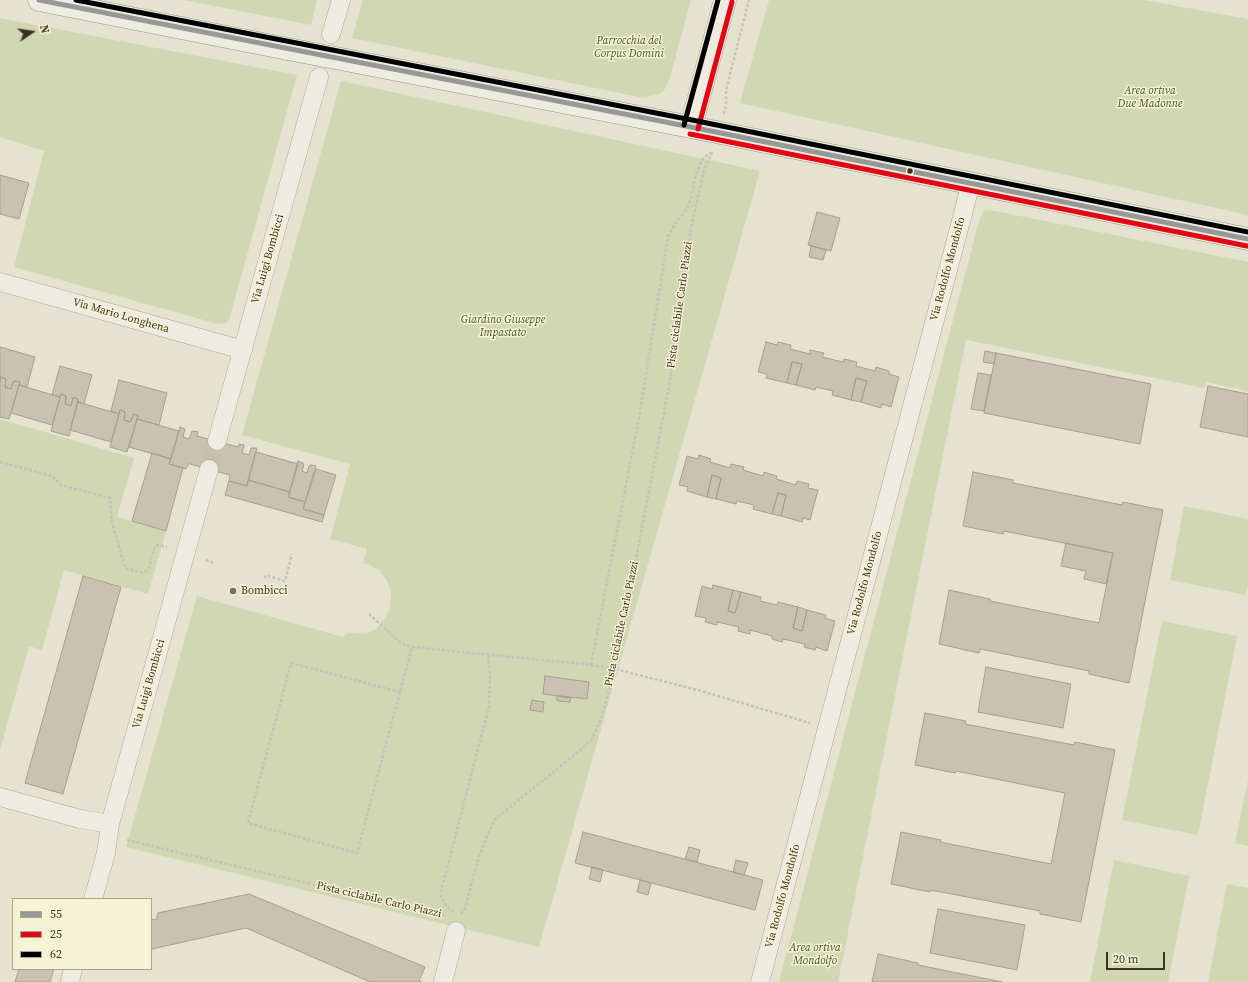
<!DOCTYPE html>
<html>
<head>
<meta charset="utf-8">
<style>
  body { margin:0 }
  #map { position:relative; width:1248px; height:982px; overflow:hidden; background:#e5e3d0; font-family:"Source Serif 4",serif }
  canvas { display:block }
  .legend { position:absolute; left:12px; top:898px; width:140px; height:72px; box-sizing:border-box; background:#f6f2d6; border:1px solid #aba58d; margin:0; padding:5px 7px; list-style:none; font-size:12px; color:#3a3120 }
  .legend li { display:flex; align-items:center; gap:8px; height:20px }
  .legend b { width:20px; border:1px solid #aba58d }
  .north { position:absolute; left:12px; top:12px; width:40px; height:40px; -webkit-text-stroke:3px #f6f2d6; paint-order:stroke; rotate:77deg; font-size:11px; font-weight:700; line-height:16px; text-align:center; color:#3a3120 }
  .north::after { content:''; display:block; margin:auto; width:14px; height:18px; background:#3a3120; clip-path:polygon(50% 0,100% 100%,50% 72%,0 100%) }
  .scale { position:absolute; left:1106px; top:952px; width:59px; height:18px; box-sizing:border-box; border:2px solid #3a3120; border-top:0; padding-left:5px; font-size:12px; line-height:14px; white-space:nowrap; color:#3a3120; -webkit-text-stroke:3px #f6f2d6; paint-order:stroke }
</style>
</head>
<body>
<div id="map">
<canvas width="1248" height="982"></canvas>
<ul class="legend">
<li><b style="height:5px;background:#989897"></b>55</li>
<li><b style="height:5px;background:#e30613"></b>25</li>
<li><b style="height:5px;background:#000"></b>62</li>
</ul>
<div class="north">N</div>
<div class="scale">20 m</div>
</div>
<script>
const c = document.querySelector('canvas').getContext('2d');
c.lineJoin = 'round';
function fillPath(path, color) {
  c.fillStyle = color;
  c.fill(path, 'evenodd');
}
function shape(rows) {
  const path = new Path2D();
  for (const r of rows) {
    path.moveTo(r[0], r[1]);
    for (let i = 2; i < r.length; i += 2) path.lineTo(r[i], r[i + 1]);
  }
  return path;
}
function strokePath(path, color, width, dash) {
  c.strokeStyle = color;
  c.lineWidth = width;
  c.lineCap = dash ? 'butt' : 'round';
  c.setLineDash(dash || []);
  c.stroke(path);
}
function label(font, color, halo, rows, align = 'center') {
  c.font = font + ' "Source Serif 4",serif';
  c.lineWidth = 3;
  c.setLineDash([]);
  c.textBaseline = 'middle';
  c.strokeStyle = halo;
  c.fillStyle = color;
  for (const [text, x, y, turn = 0] of rows) {
    c.save();
    c.translate(x, y);
    c.rotate((+turn || 0) * Math.PI / 180);
    c.textAlign = isNaN(turn) ? turn : align;
    if (halo) c.strokeText(text, 0, 0);
    c.fillText(text, 0, 0);
    c.restore();
  }
}
fillPath(shape([
  [184,0,317,0,311,25],
  [363,0,691,0,670,77,665,89,659,94,644,98,352,38],
  [769,0,1144,0,1248,19,1248,215,740,103],
  [0,18,297,75,229,320,225,323,218,324,14,267,44,151,0,137],
  [341,81,760,171,539,947,126,847,197,596,343,637,348,633,365,634,375,630,385,618,390,608,391,592,387,580,379,570,372,566,363,563,367,549,330,539,350,464,242,435],
  [990,210,1248,262,1248,391,1206,382,1204,388,966,340,838,982,779,982,979,221,984,211],
  [0,419,134,458,117,517,166,531,148,594,64,570,42,650,29,646,0,750],
  [1184,506,1248,519,1248,585,1246,595,1170,580],
  [1162,621,1237,636,1198,835,1122,820],
  [1248,780,1248,846,1235,843],
  [1114,860,1189,876,1168,982,1090,982],
  [1227,884,1248,888,1248,982,1208,982]
]), '#d0d7b2');
const building = shape([
  [0,175,29,183,19,219,0,214,0,175],
  [817,212,840,218,831,251,808,245,817,212],
  [811,246,826,250,823,260,809,257,811,246],
  [766,342,777,345,778,342,791,345,790,349,810,354,810,350,824,353,822,357,843,362,844,359,857,362,856,366,875,371,876,367,889,371,889,374,899,377,891,407,882,404,881,408,861,402,867,381,856,378,851,400,832,395,833,391,816,387,815,390,796,385,802,364,792,362,787,383,766,378,767,374,758,372,766,342],
  [0,347,35,357,27,387,19,385,20,382,15,381,13,382,11,389,5,387,6,379,1,377,0,380,0,347],
  [985,351,996,353,994,364,983,362,985,351],
  [996,353,1151,384,1140,444,984,413,996,353],
  [792,362,802,364,796,385,787,383,792,362],
  [60,366,92,375,84,404,78,402,78,399,75,398,73,398,71,406,65,404,66,396,61,394,60,397,52,395,60,366],
  [978,373,991,375,984,411,971,409,978,373],
  [1,377,6,379,5,387,11,389,13,382,15,381,20,382,9,419,0,417,0,383,1,377],
  [856,378,867,381,861,402,851,400,856,378],
  [119,380,167,393,159,425,137,419,138,416,134,414,130,422,124,420,125,412,120,410,119,414,111,411,119,380],
  [19,385,60,397,52,425,11,413,19,385],
  [1208,386,1248,394,1248,437,1200,427,1208,386],
  [61,394,66,396,65,404,71,406,73,398,78,399,69,436,51,431,61,394],
  [78,402,119,414,111,442,70,430,78,402],
  [120,410,125,412,124,420,130,422,134,414,138,416,127,452,110,447,120,410],
  [137,419,179,431,171,459,129,447,137,419],
  [180,427,185,429,183,437,189,439,192,431,198,432,197,436,238,447,239,444,244,445,242,453,249,455,251,448,257,448,247,486,229,481,230,475,190,464,188,464,186,469,169,464,180,427],
  [256,452,298,464,290,492,248,480,256,452],
  [152,453,171,459,169,464,183,468,166,531,132,521,152,453],
  [699,455,711,459,710,462,730,468,731,464,744,467,743,470,763,476,764,472,777,476,776,479,796,485,797,481,809,484,808,488,818,490,810,520,803,518,802,522,781,516,786,495,778,493,772,514,753,509,754,505,737,501,736,504,716,499,721,478,712,475,707,497,687,491,688,487,679,485,687,456,698,459,699,455],
  [298,461,303,463,304,464,302,471,307,473,309,466,311,465,316,466,305,502,288,497,298,461],
  [316,469,336,475,324,515,303,509,316,469],
  [973,472,1013,480,1013,483,1122,505,1123,502,1163,510,1129,683,1089,674,1089,671,980,649,979,653,939,644,949,590,990,599,990,601,1099,623,1113,553,1004,531,1003,534,963,526,973,472],
  [712,475,721,478,716,499,707,497,712,475],
  [248,480,290,492,288,497,305,502,303,509,324,515,322,522,225,495,229,481,247,486,248,480],
  [778,493,786,495,781,516,772,514,778,493],
  [1066,543,1113,553,1106,584,1084,579,1086,571,1061,566,1066,543],
  [83,576,121,587,63,794,25,783,83,576],
  [713,585,733,590,728,611,735,613,741,592,761,597,760,601,777,605,778,602,798,607,793,628,802,631,807,610,826,615,825,618,835,621,827,651,816,647,815,650,804,647,805,644,783,639,782,642,772,639,772,636,750,630,750,634,738,631,739,627,717,622,717,625,705,622,706,618,695,616,702,586,712,589,713,585],
  [733,590,741,592,735,613,728,611,733,590],
  [798,607,807,610,802,631,793,628,798,607],
  [986,667,1071,684,1063,728,978,712,986,667],
  [545,676,589,682,587,699,543,694,545,676],
  [557,696,571,698,570,702,557,701,557,696],
  [532,700,544,702,543,712,530,710,532,700],
  [925,713,966,721,965,724,1074,745,1075,742,1115,750,1081,922,1040,914,1040,911,931,890,930,892,891,884,901,832,941,840,940,842,1051,864,1065,793,956,771,955,773,915,765,925,713],
  [583,832,763,880,755,910,575,863,583,832],
  [689,847,700,850,697,862,685,859,689,847],
  [736,860,748,863,744,875,733,872,736,860],
  [592,867,603,870,600,882,589,879,592,867],
  [640,880,651,883,648,895,637,892,640,880],
  [249,894,425,967,419,981,422,982,370,982,246,928,152,949,151,952,151,919,156,920,158,913,249,894],
  [938,909,1025,925,1017,970,930,953,938,909],
  [878,954,918,963,918,965,1002,982,872,982,878,954],
  [19,969,54,969,50,982,15,982,19,969]
]);
fillPath(building, '#c9c2b1');
strokePath(building, '#a69f8f', 1);
strokePath(shape([
  [209,469,217,441]
]), '#c3bfad', 18, [18, 9]);
const minor = shape([
  [331,34,341,0],
  [0,282,243,350],
  [217,441,319,77],
  [0,797,80,819,110,824],
  [93,899,106,853,110,824,209,469],
  [70,982,73,969],
  [443,982,456,931],
  [760,982,971,183]
]);
const tertiary = shape([
  [691,127,725,0]
]);
const secondary = shape([
  [39,0,288,49],
  [346,60,691,127,1248,239]
]);
strokePath(minor, '#aba798', 19);
strokePath(tertiary, '#aba798', 23);
strokePath(secondary, '#9a9788', 23);
strokePath(shape([
  [724,114,726,105,726,90,749,0],
  [0,462,52,476,61,485,110,498,112,522,125,568,127,569,144,573,149,568,155,546,158,545,167,547],
  [206,560,212,562,212,564],
  [265,578,266,575,285,581,292,554],
  [369,614,402,644,412,647,591,665,615,669,701,691,810,723],
  [591,665,640,412,668,237,671,230,687,208,691,198,696,174,703,158,711,153],
  [400,692,291,663,248,823,357,853,412,647],
  [127,840,445,916],
  [454,912,449,909,441,898,442,888,489,706,490,675,488,655],
  [461,914,465,908,479,856,494,820,577,753,592,739,601,719,615,669,666,402,676,346,691,227,705,167,713,151]
]), '#c6c4b8', 2.5, [3, 2]);
strokePath(minor, '#eeece1', 18);
strokePath(tertiary, '#eeece1', 22);
strokePath(secondary, '#eeece1', 22);
const secondaryBridge = shape([
  [288,49,346,60]
]);
strokePath(secondaryBridge, '#9a9788', 23, []);
strokePath(secondaryBridge, '#eeece1', 22);
strokePath(shape([
  [39,0,691,127,1248,239]
]), '#989897', 5);
strokePath(shape([
  [698,129,732,2],
  [690,134,1247,246]
]), '#e30613', 5);
strokePath(shape([
  [76,0,692,120,1248,232],
  [684,125,718,0]
]), '#000', 5);
for (const [x, y, r, color] of [
  [910,171,3.5,"#3a3120"],
  [233,591,4,"#766f5e"]
]) {
  const dot = new Path2D();
  dot.arc(x, y, r, 0, 2 * Math.PI);
  c.fillStyle = color;
  c.fill(dot);
  strokePath(dot, '#f6f2d6', 1.5);
}
label('italic 11px', '#425726', '#f6f2d6', [
  ["Parrocchia del",629,41],
  ["Corpus Domini",629,54],
  ["Area ortiva",1150,91],
  ["Due Madonne",1150,104],
  ["Giardino Giuseppe",503,320],
  ["Impastato",503,333],
  ["Area ortiva",815,948],
  ["Mondolfo",815,961]
]);
label('11px', '#3a3120', '#f6f2d6', [
  ["Via Luigi Bombicci",268,259,-74],
  ["Via Rodolfo Mondolfo",948,269,-75],
  ["Pista ciclabile Carlo Piazzi",680,305,-82],
  ["Via Mario Longhena",121,316,16],
  ["Via Rodolfo Mondolfo",865,583,-75],
  ["Pista ciclabile Carlo Piazzi",622,624,-78],
  ["Via Luigi Bombicci",149,684,-74],
  ["Via Rodolfo Mondolfo",783,896,-75],
  ["Pista ciclabile Carlo Piazzi",379,900,13]
]);
label('11px', '#3a3120', '#f6f2d6', [
  ["Bombicci",241,591]
], 'left');
</script>
</body>
</html>
